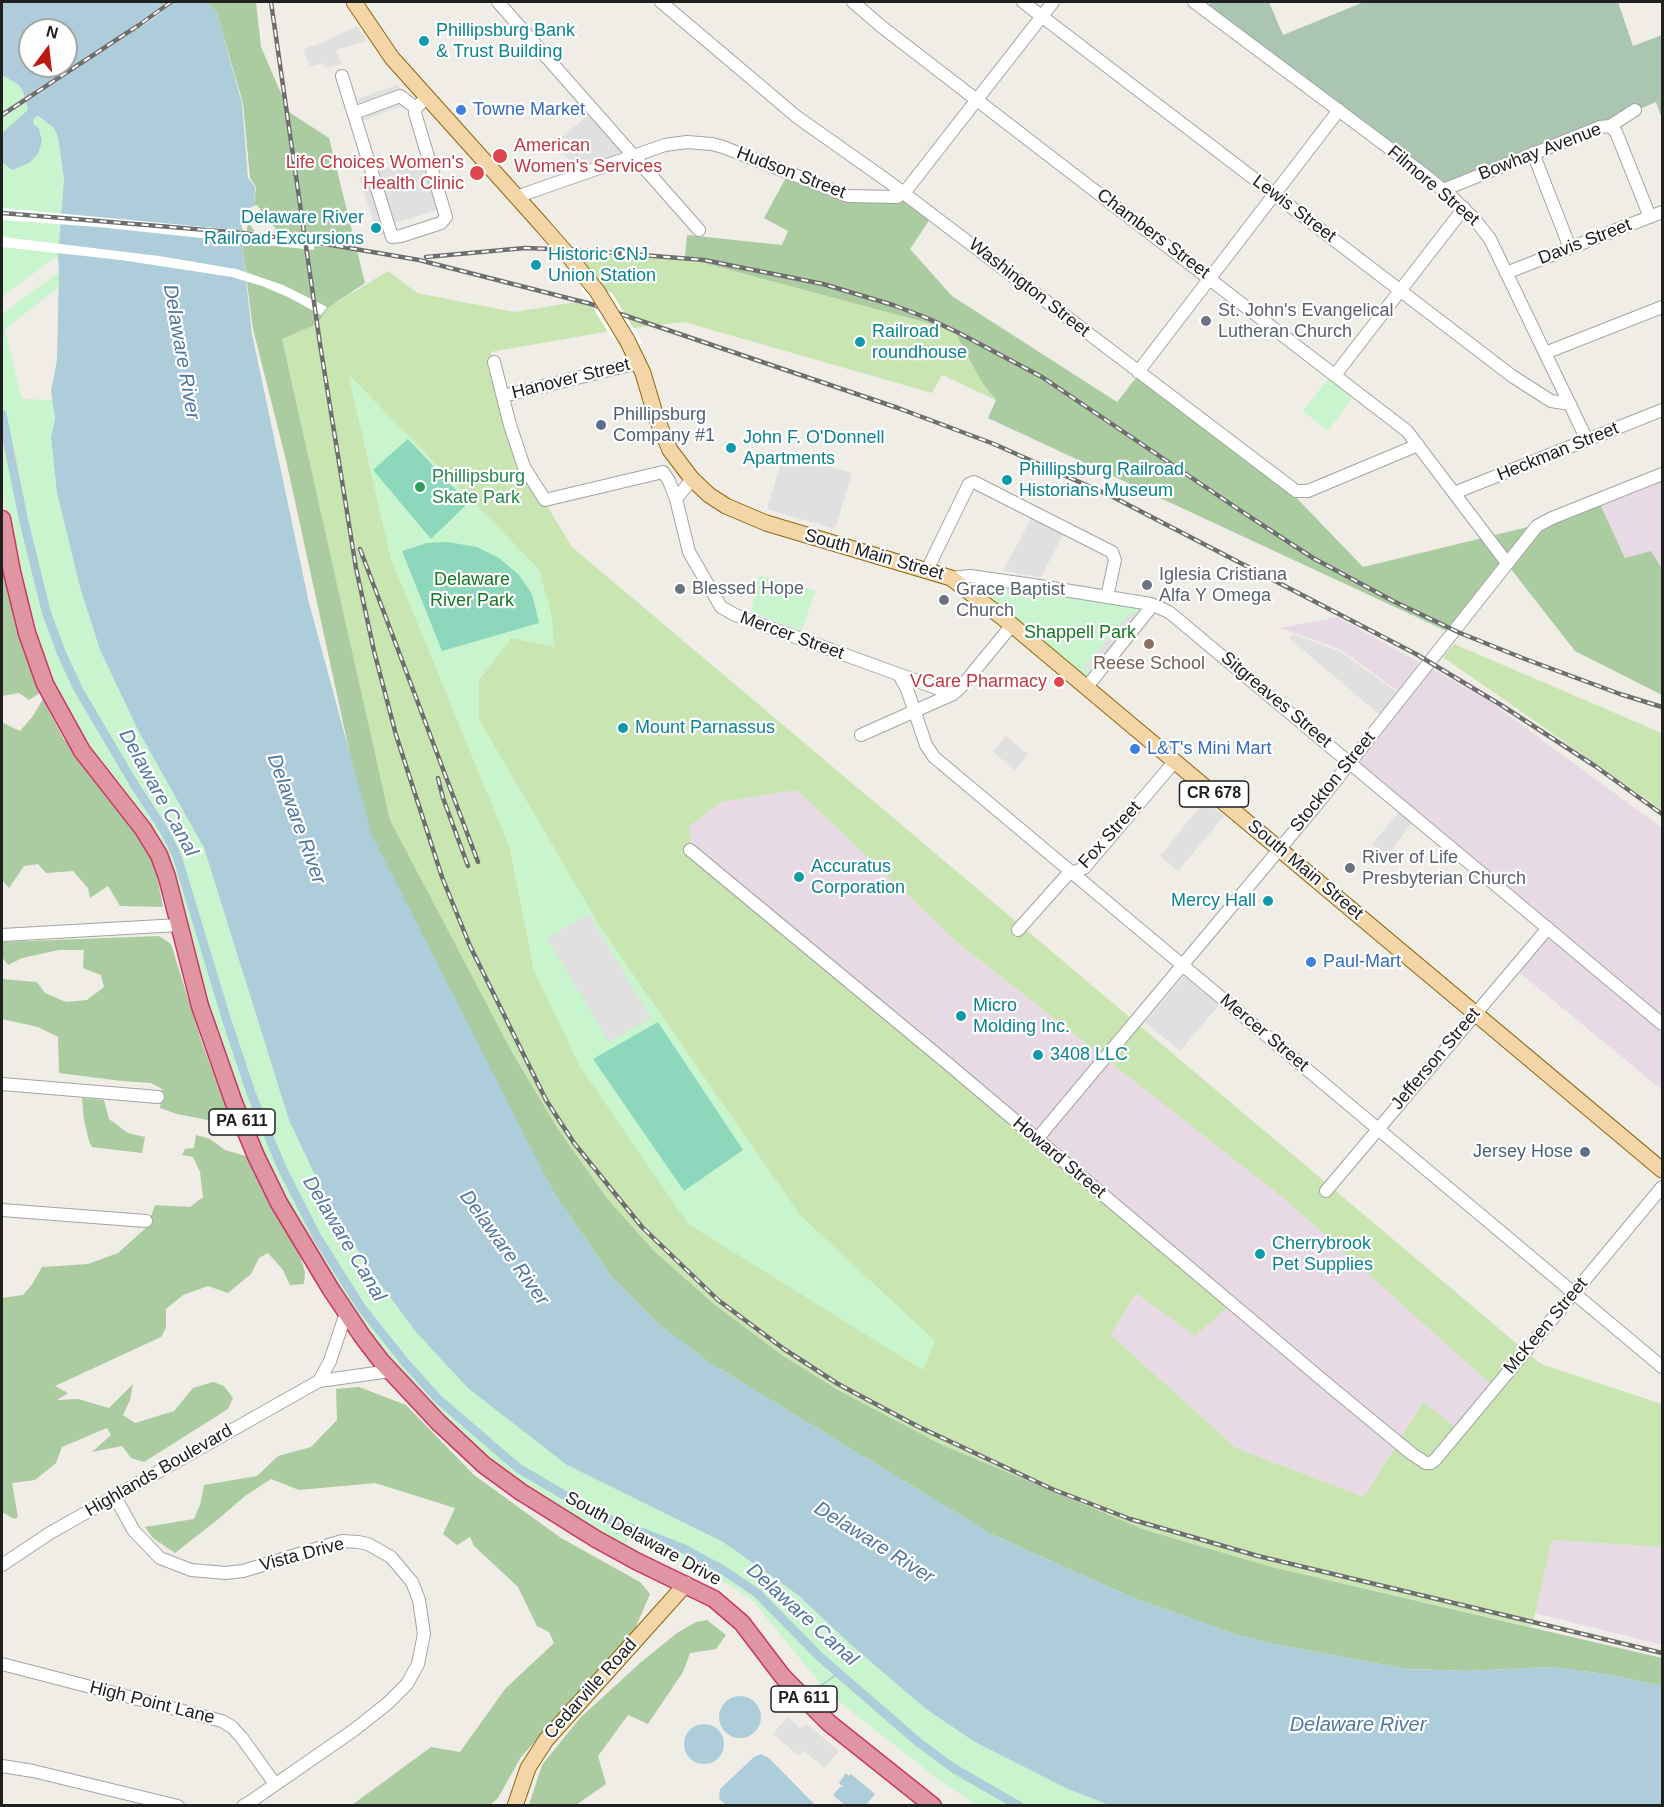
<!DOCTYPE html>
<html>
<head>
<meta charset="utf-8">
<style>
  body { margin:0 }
  #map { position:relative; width:1664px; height:1807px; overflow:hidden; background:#f0ede7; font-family:Arial,sans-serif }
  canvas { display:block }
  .frame { position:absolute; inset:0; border:3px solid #202020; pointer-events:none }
  .north { position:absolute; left:18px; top:18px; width:60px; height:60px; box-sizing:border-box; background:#fff; border:2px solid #a6a6a6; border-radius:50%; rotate:15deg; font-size:16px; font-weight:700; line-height:24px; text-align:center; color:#202020 }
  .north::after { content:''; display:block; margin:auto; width:21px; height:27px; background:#be1812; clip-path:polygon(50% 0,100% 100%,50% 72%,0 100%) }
</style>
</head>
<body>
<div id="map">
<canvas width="1664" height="1807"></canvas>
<div class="frame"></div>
<div class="north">N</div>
</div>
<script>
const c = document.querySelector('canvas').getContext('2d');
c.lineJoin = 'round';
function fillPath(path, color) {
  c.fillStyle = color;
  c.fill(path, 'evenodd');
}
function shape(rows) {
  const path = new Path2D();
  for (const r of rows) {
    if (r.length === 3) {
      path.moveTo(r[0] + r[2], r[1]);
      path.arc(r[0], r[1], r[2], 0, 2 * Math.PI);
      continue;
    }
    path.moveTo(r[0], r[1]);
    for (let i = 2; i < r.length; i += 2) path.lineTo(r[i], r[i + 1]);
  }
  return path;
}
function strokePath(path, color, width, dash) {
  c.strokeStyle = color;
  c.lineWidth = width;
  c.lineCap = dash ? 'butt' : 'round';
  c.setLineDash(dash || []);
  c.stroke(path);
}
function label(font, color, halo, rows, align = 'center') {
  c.font = font + ' Arial,sans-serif';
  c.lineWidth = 4.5;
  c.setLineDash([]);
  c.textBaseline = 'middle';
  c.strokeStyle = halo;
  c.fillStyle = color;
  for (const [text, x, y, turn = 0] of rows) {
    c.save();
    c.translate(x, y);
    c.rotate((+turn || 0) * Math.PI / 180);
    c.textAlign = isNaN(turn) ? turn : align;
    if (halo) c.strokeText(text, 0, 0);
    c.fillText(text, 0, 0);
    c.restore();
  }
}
fillPath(shape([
  [1662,479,1662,569,1651,551,1625,558,1600,504],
  [1337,617,1488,700,1662,828,1662,1090,1515,969,1547,930,1346,765,1403,695,1340,649,1280,628],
  [797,790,958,943,1287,1201,1494,1386,1458,1429,1422,1403,1364,1497,1236,1448,1111,1335,1136,1293,693,857,689,827,721,802],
  [1552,1540,1662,1547,1662,1645,1535,1613]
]), '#e8dae5');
fillPath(shape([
  [567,250,685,258,954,330,981,381,996,400,942,375,932,393,684,322,610,331,491,352,527,473,572,547,1541,1364,1662,1404,1662,1547,1552,1540,1532,1627,1272,1567,1145,1530,940,1444,838,1390,782,1355,714,1304,653,1250,606,1197,558,1129,512,1052,390,820,282,339,317,324,328,308,388,271,417,293,514,312,601,298],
  [349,376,554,646,511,638,479,680,479,720,600,927,800,1216,934,1341,534,970,510,848,391,558],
  [797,790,958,943,1287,1201,1494,1387,1458,1429,1423,1402,1364,1497,1236,1448,1111,1335,1136,1293,1195,1336,1232,1303,693,857,689,827,721,802],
  [1454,644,1662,733,1662,810,1443,657]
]), '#c9e5b2');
fillPath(shape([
  [208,2,256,2,261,47,289,112,329,138,365,283,328,308,317,324,282,339,390,820,512,1052,558,1129,606,1197,653,1250,714,1304,782,1355,838,1390,940,1444,1145,1530,1272,1567,1662,1658,1662,1686,1606,1674,1548,1667,1468,1671,1407,1669,1274,1644,1237,1635,1131,1597,991,1534,710,1363,659,1325,610,1275,554,1193,508,1107,376,874,286,460,253,329,242,244,247,244,247,227,249,223,263,245,279,233,257,205,254,206,256,187,250,178,243,103,217,14],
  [789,172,847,195,903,191,934,213,910,249,952,296,1117,402,1139,374,1286,487,1363,567,1536,525,1600,504,1625,558,1651,551,1662,569,1662,695,1575,651,1507,564,1453,634,988,418,996,400,981,381,954,330,685,258,687,235,782,245,788,231,764,218],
  [2,552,41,692,29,700,19,693,2,696],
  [43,699,63,738,105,789,154,860,163,907,120,906,108,886,90,898,88,888,73,871,46,873,38,864,24,866,9,888,2,880,2,706,3,723,20,731,33,716],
  [159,936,171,944,202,1043,233,1125,177,1114,160,1108,162,1089,151,1083,122,1081,59,1073,58,1037,38,1027,2,1019,2,979,37,982,45,993,66,1002,87,1000,104,987,101,975,83,968,84,950,59,950,22,958,8,965,2,957,2,942],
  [82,1098,104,1100,109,1119,128,1133,145,1137,142,1153,92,1147,89,1141,84,1120],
  [196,1135,210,1139,225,1150,249,1157,301,1259,305,1272,304,1284,290,1285,283,1270,268,1253,259,1258,251,1274,228,1293,208,1286,183,1295,166,1309,166,1328,161,1337,55,1386,68,1393,57,1400,78,1399,109,1408,133,1384,130,1400,123,1415,135,1423,174,1411,193,1388,213,1382,224,1386,233,1398,228,1409,144,1462,131,1458,122,1446,92,1452,111,1435,107,1428,62,1447,56,1463,35,1480,12,1483,18,1517,14,1519,2,1512,2,1298,23,1295,33,1283,42,1267,88,1264,118,1253,147,1227,155,1205,190,1207,203,1197,200,1172,193,1157,182,1155,185,1149,194,1148],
  [359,1387,406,1405,474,1475,561,1538,640,1582,650,1594,634,1631,521,1757,498,1798,490,1805,352,1805,431,1747,460,1752,505,1689,554,1643,549,1632,537,1626,518,1587,474,1546,470,1537,457,1545,443,1534,455,1508,375,1483,299,1490,271,1479,245,1496,216,1521,175,1553,153,1538,145,1527,194,1519,200,1505,204,1485,257,1476,278,1456,311,1447,337,1420,336,1389],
  [707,1620,726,1635,716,1649,690,1653,683,1672,648,1724,628,1715,598,1756,606,1784,576,1805,529,1805,542,1765,580,1718,640,1663,677,1633,696,1622]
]), '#abcba0');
fillPath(shape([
  [1214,2,1269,2,1283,35,1364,2,1618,2,1633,46,1662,35,1662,119,1656,102,1447,191,1203,6]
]), '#aac6b0');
fillPath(shape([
  [2,75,19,85,24,94,28,110,54,128,58,137,64,179,58,256,2,296],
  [59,272,59,287,5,329,22,399,53,400,55,419,51,437,57,493,80,587,100,650,138,730,204,848,289,1120,327,1201,373,1274,567,1465,723,1542,798,1595,849,1643,926,1709,975,1742,1068,1789,1109,1805,977,1805,940,1781,827,1692,753,1601,728,1584,628,1538,626,1548,509,1476,468,1443,381,1353,347,1307,286,1204,259,1147,207,1007,175,885,117,788,73,724,43,664,20,581,2,491,2,314],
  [349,375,539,569,552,617,554,647,511,638,479,680,479,720,600,927,800,1215,935,1341,923,1370,688,1224,579,1065,534,970,510,848,391,558],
  [1329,378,1354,396,1328,431,1303,411],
  [759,575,816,591,801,631,751,612],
  [951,578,1151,604,1086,688]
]), '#c9f5ce');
fillPath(shape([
  [408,439,468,503,431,539,373,470],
  [448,542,477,547,499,558,519,575,532,594,539,623,442,651,402,551,427,543],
  [658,1022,743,1150,684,1191,593,1059]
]), '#8dd7bd');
fillPath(shape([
  [357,26,366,41,336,50,341,64,325,68,323,63,310,67,303,49,319,44],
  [397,85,409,97,404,105,361,121,358,99],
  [589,114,622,153,583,166,573,164,554,144],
  [421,158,437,210,392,224,394,231,378,236,359,177],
  [784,453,852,473,835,529,767,509],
  [1033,515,1065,531,1041,577,1003,571],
  [1138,613,1092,670,1082,669,1129,614],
  [1292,634,1339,651,1397,692,1381,716,1289,638],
  [1006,736,1028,754,1015,770,993,752],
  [1205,800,1224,816,1178,871,1160,856],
  [1400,811,1413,822,1387,857,1372,844],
  [589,914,651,1018,609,1042,547,938],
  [1184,976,1219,1005,1180,1051,1145,1022],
  [787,1717,800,1728,807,1724,839,1751,825,1768,804,1751,799,1756,773,1734]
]), '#e0e0e0');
fillPath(shape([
  [2,2,208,2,217,14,242,103,248,178,255,187,254,206,242,211,242,244,252,334,309,603,372,835,554,1193,610,1275,659,1325,710,1363,991,1534,1131,1597,1237,1635,1274,1644,1407,1669,1468,1671,1548,1667,1606,1674,1662,1686,1662,1805,1109,1805,1068,1789,975,1742,926,1709,849,1643,798,1595,723,1542,567,1465,468,1388,416,1332,373,1274,327,1201,289,1120,204,848,138,730,100,650,80,587,57,493,51,437,55,419,51,391,57,360,59,272,58,256,64,179,58,137,54,128,38,116,34,118,33,123,39,129,42,141,38,154,29,163,12,170,2,162,2,133,28,110,24,94,19,85,2,75],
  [30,30,66,30,66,66,30,66],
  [740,1717,21],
  [704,1744,20],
  [761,1754,769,1758,815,1805,726,1805,719,1799,720,1789,754,1757],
  [846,1773,849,1776,851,1774,875,1794,866,1805,845,1805,833,1795,840,1787,843,1787,839,1783]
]), '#accdd9');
fillPath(shape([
  [167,2,174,2,154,18,2,118,2,112,126,31],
  [2,208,290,235,314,238,314,250,98,227,2,220],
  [2,237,159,256,236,269,283,285,327,307,321,315,288,297,262,286,232,277,121,260,2,247],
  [579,285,612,293,643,344,611,337]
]), '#fff');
strokePath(shape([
  [814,1690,839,1673]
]), '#accdd9', 2);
strokePath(shape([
  [2,414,24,522,46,611,61,652,78,689,134,784,164,830,177,856,226,1018,251,1093,281,1166,317,1237,361,1307,404,1361,438,1399,518,1468,598,1515,684,1549,723,1570,757,1593,820,1657,918,1742,953,1768,1019,1806]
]), '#accdd9', 9);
const minor = shape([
  [498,2,699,230],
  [661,2,797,117,889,182,1296,491,1308,491,1418,445],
  [853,2,882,27,1407,431,1507,563],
  [1023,2,1512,376,1551,401,1570,404],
  [1194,2,1421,172,1453,198,1476,221,1490,239,1587,440],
  [342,76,392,237,401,236,441,223,446,217,415,113,416,108,427,97],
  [354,113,400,96,416,108],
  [1610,126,1616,132,1650,217],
  [1533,153,1570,248],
  [1443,190,1600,127,1610,126,1635,110],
  [516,197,665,145,687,142,712,144,723,147,848,196,897,197,908,188,1053,2],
  [1506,273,1662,212],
  [1545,353,1662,307],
  [494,362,510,425,524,467,545,500,663,472,669,481,676,499,689,552,721,607,735,615,953,694],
  [1138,372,1339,110],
  [1335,375,1464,208],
  [503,396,638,363],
  [1454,493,1662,410],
  [676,499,692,479],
  [927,570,969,484,974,482,1112,552,1115,560,1107,597],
  [951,578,970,576,1033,585,1151,604,1169,612,1662,1024],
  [899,675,907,689,926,745,934,757,1662,1367],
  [1086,688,1148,611,1151,604],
  [861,735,953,694,961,687,1012,625],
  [690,850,947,1063,1332,1388,1412,1454,1426,1463,1431,1463,1435,1460,1662,1187],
  [1018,930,1067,875,1084,868,1175,761],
  [2,935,179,925],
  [2,1084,158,1097],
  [1037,1139,1318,803,1537,526,1552,518,1662,474],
  [1326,1191,1548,928],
  [2,1210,146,1221],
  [319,1381,330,1361,346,1313],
  [115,1497,134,1531,160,1558,191,1570,226,1573,243,1571,342,1541,358,1542,368,1544,391,1557,412,1582,419,1600,424,1634,418,1664,407,1684,388,1703,354,1730,250,1802,243,1806],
  [2,1565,50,1533,319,1381,390,1371],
  [2,1664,222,1721,232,1727,242,1738,275,1784],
  [2,1766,33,1771,178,1806]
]);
const major = shape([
  [354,2,392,58,541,224],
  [567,254,597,291],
  [627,340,643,373,656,417,670,450,692,479,709,495,726,506,766,523,951,578,1012,625,1662,1170],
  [515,1806,528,1768,546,1740,686,1584]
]);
const highway = shape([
  [2,519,12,572,27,633,45,684,82,751,143,829,159,855,167,877,200,1006,234,1103,256,1156,279,1203,330,1288,362,1336,381,1361,438,1422,484,1465,521,1492,596,1539,636,1561,714,1599,742,1623,783,1677,829,1723,933,1806]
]);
strokePath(minor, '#a4a4a4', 14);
strokePath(major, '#8e680e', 17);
strokePath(highway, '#cb3665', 19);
strokePath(minor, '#fff', 12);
strokePath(major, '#f4d5a8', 15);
strokePath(highway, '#df96a2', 16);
const rail = shape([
  [271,2,320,344,356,568,374,651,396,735,442,877,470,946,546,1100,574,1143,642,1227,718,1300,784,1349,838,1384,917,1426,1052,1489,1130,1519,1258,1556,1662,1653],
  [2,115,139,25,171,2],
  [2,213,243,233,314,242,419,260,591,304,898,408,994,444,1113,497,1416,654,1501,705,1595,766,1662,814],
  [426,257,525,248,579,250,704,260,823,284,893,305,927,318,959,333,1042,377,1241,511,1313,558,1393,601,1460,633,1525,659,1620,694,1662,707],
  [360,549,478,862],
  [438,778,443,798,468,866]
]);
strokePath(rail, '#6e6e6e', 4.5);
strokePath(rail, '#fff', 2, [7]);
const majorBridge = shape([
  [541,224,567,254],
  [597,291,627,340]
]);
strokePath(majorBridge, '#8e680e', 17, []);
strokePath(majorBridge, '#f4d5a8', 15);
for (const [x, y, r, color] of [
  [424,41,6,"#0f9aa8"],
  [461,110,6,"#3f7fe0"],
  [500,156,8,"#e0444e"],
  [477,173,8,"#e0444e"],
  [376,228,6,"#0f9aa8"],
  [536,265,6,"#0f9aa8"],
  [1206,321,6,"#6b7280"],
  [860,342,6,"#0f9aa8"],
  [601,425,6,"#5c6f8a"],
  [731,448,6,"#0f9aa8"],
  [1007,480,6,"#0f9aa8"],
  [420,487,6,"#2e9e5b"],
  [1147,585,6,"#6b7280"],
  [680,589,6,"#6b7280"],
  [944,600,6,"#6b7280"],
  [1149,644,6,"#8d6e63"],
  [1059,682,6,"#e0444e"],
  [623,728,6,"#0f9aa8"],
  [1135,749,6,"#3f7fe0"],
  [1350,868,6,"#6b7280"],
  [799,877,6,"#0f9aa8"],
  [1268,901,6,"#0f9aa8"],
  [1311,962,6,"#3f7fe0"],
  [961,1016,6,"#0f9aa8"],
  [1038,1055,6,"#0f9aa8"],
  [1585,1152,6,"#5c6f8a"],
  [1260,1254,6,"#0f9aa8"]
]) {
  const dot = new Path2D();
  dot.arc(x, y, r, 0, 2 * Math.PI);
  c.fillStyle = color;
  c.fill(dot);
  strokePath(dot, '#fff', 2);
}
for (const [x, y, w] of [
  [1214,794,69],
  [242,1122,66],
  [804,1699,66]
]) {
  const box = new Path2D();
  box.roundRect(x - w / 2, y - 13, w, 26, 4.5);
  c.fillStyle = '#fff';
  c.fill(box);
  strokePath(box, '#202020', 1.5);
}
label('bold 16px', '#202020', null, [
  ["CR 678",1214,794],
  ["PA 611",242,1122],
  ["PA 611",804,1699]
]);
label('18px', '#0d838f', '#fff', [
  ["Phillipsburg Bank",436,31],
  ["& Trust Building",436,52],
  ["Delaware River",364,218,"right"],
  ["Railroad Excursions",364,239,"right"],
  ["Historic CNJ",548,255],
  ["Union Station",548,276],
  ["Railroad",872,332],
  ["roundhouse",872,353],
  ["John F. O'Donnell",743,438],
  ["Apartments",743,459],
  ["Phillipsburg Railroad",1019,470],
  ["Historians Museum",1019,491],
  ["Mount Parnassus",635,728],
  ["Accuratus",811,867],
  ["Corporation",811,888],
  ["Mercy Hall",1256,901,"right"],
  ["Micro",973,1006],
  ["Molding Inc.",973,1027],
  ["3408 LLC",1050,1055],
  ["Cherrybrook",1272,1244],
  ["Pet Supplies",1272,1265]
], 'left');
label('18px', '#366cbe', '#fff', [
  ["Towne Market",473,110],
  ["L&T's Mini Mart",1147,749],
  ["Paul-Mart",1323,962]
], 'left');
label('18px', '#be3a42', '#fff', [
  ["American",514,146,"left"],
  ["Women's Services",514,167,"left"],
  ["Life Choices Women's",464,163],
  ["Health Clinic",464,184],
  ["VCare Pharmacy",1047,682]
], 'right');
label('18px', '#202020', '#fff', [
  ["Bowhay Avenue",1540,152,-21],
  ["Hudson Street",791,173,21],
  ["Filmore Street",1433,186,40],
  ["Lewis Street",1294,209,37],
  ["Chambers Street",1153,234,37],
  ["Davis Street",1585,242,-21],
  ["Washington Street",1029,288,38],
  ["Hanover Street",571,379,-14],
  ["Heckman Street",1558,452,-22],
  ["South Main Street",874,555,16],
  ["Mercer Street",792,636,20],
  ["Sitgreaves Street",1276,700,40],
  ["Stockton Street",1333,782,-51],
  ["Fox Street",1110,835,-48],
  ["South Main Street",1305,870,40],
  ["Mercer Street",1264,1033,40],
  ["Jefferson Street",1436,1059,-50],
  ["Howard Street",1059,1158,40],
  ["McKeen Street",1546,1326,-50],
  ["Highlands Boulevard",159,1471,-30],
  ["South Delaware Drive",643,1539,29],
  ["Vista Drive",302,1555,-15],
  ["Cedarville Road",591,1689,-48],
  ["High Point Lane",152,1703,14]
]);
label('18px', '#5b616d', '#fff', [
  ["St. John's Evangelical",1218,311],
  ["Lutheran Church",1218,332],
  ["Iglesia Cristiana",1159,575],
  ["Alfa Y Omega",1159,596],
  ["Blessed Hope",692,589],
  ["Grace Baptist",956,590],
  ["Church",956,611],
  ["River of Life",1362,858],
  ["Presbyterian Church",1362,879]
], 'left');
label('18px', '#4e5e75', '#fff', [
  ["Phillipsburg",613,415],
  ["Company #1",613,436],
  ["Jersey Hose",1573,1152,"right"]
], 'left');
label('18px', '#27864d', '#fff', [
  ["Phillipsburg",432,477],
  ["Skate Park",432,498]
], 'left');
label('18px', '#167621', '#fff', [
  ["Delaware",472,580],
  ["River Park",472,601],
  ["Shappell Park",1080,633]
]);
label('18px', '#785e54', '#fff', [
  ["Reese School",1149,664]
]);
label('italic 20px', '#5176a0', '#fff', [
  ["Delaware River",181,352,80],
  ["Delaware Canal",158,793,61],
  ["Delaware River",296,819,70],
  ["Delaware Canal",344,1239,59],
  ["Delaware River",504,1248,54],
  ["Delaware River",874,1543,32],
  ["Delaware Canal",802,1615,42],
  ["Delaware River",1358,1725]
]);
</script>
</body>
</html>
